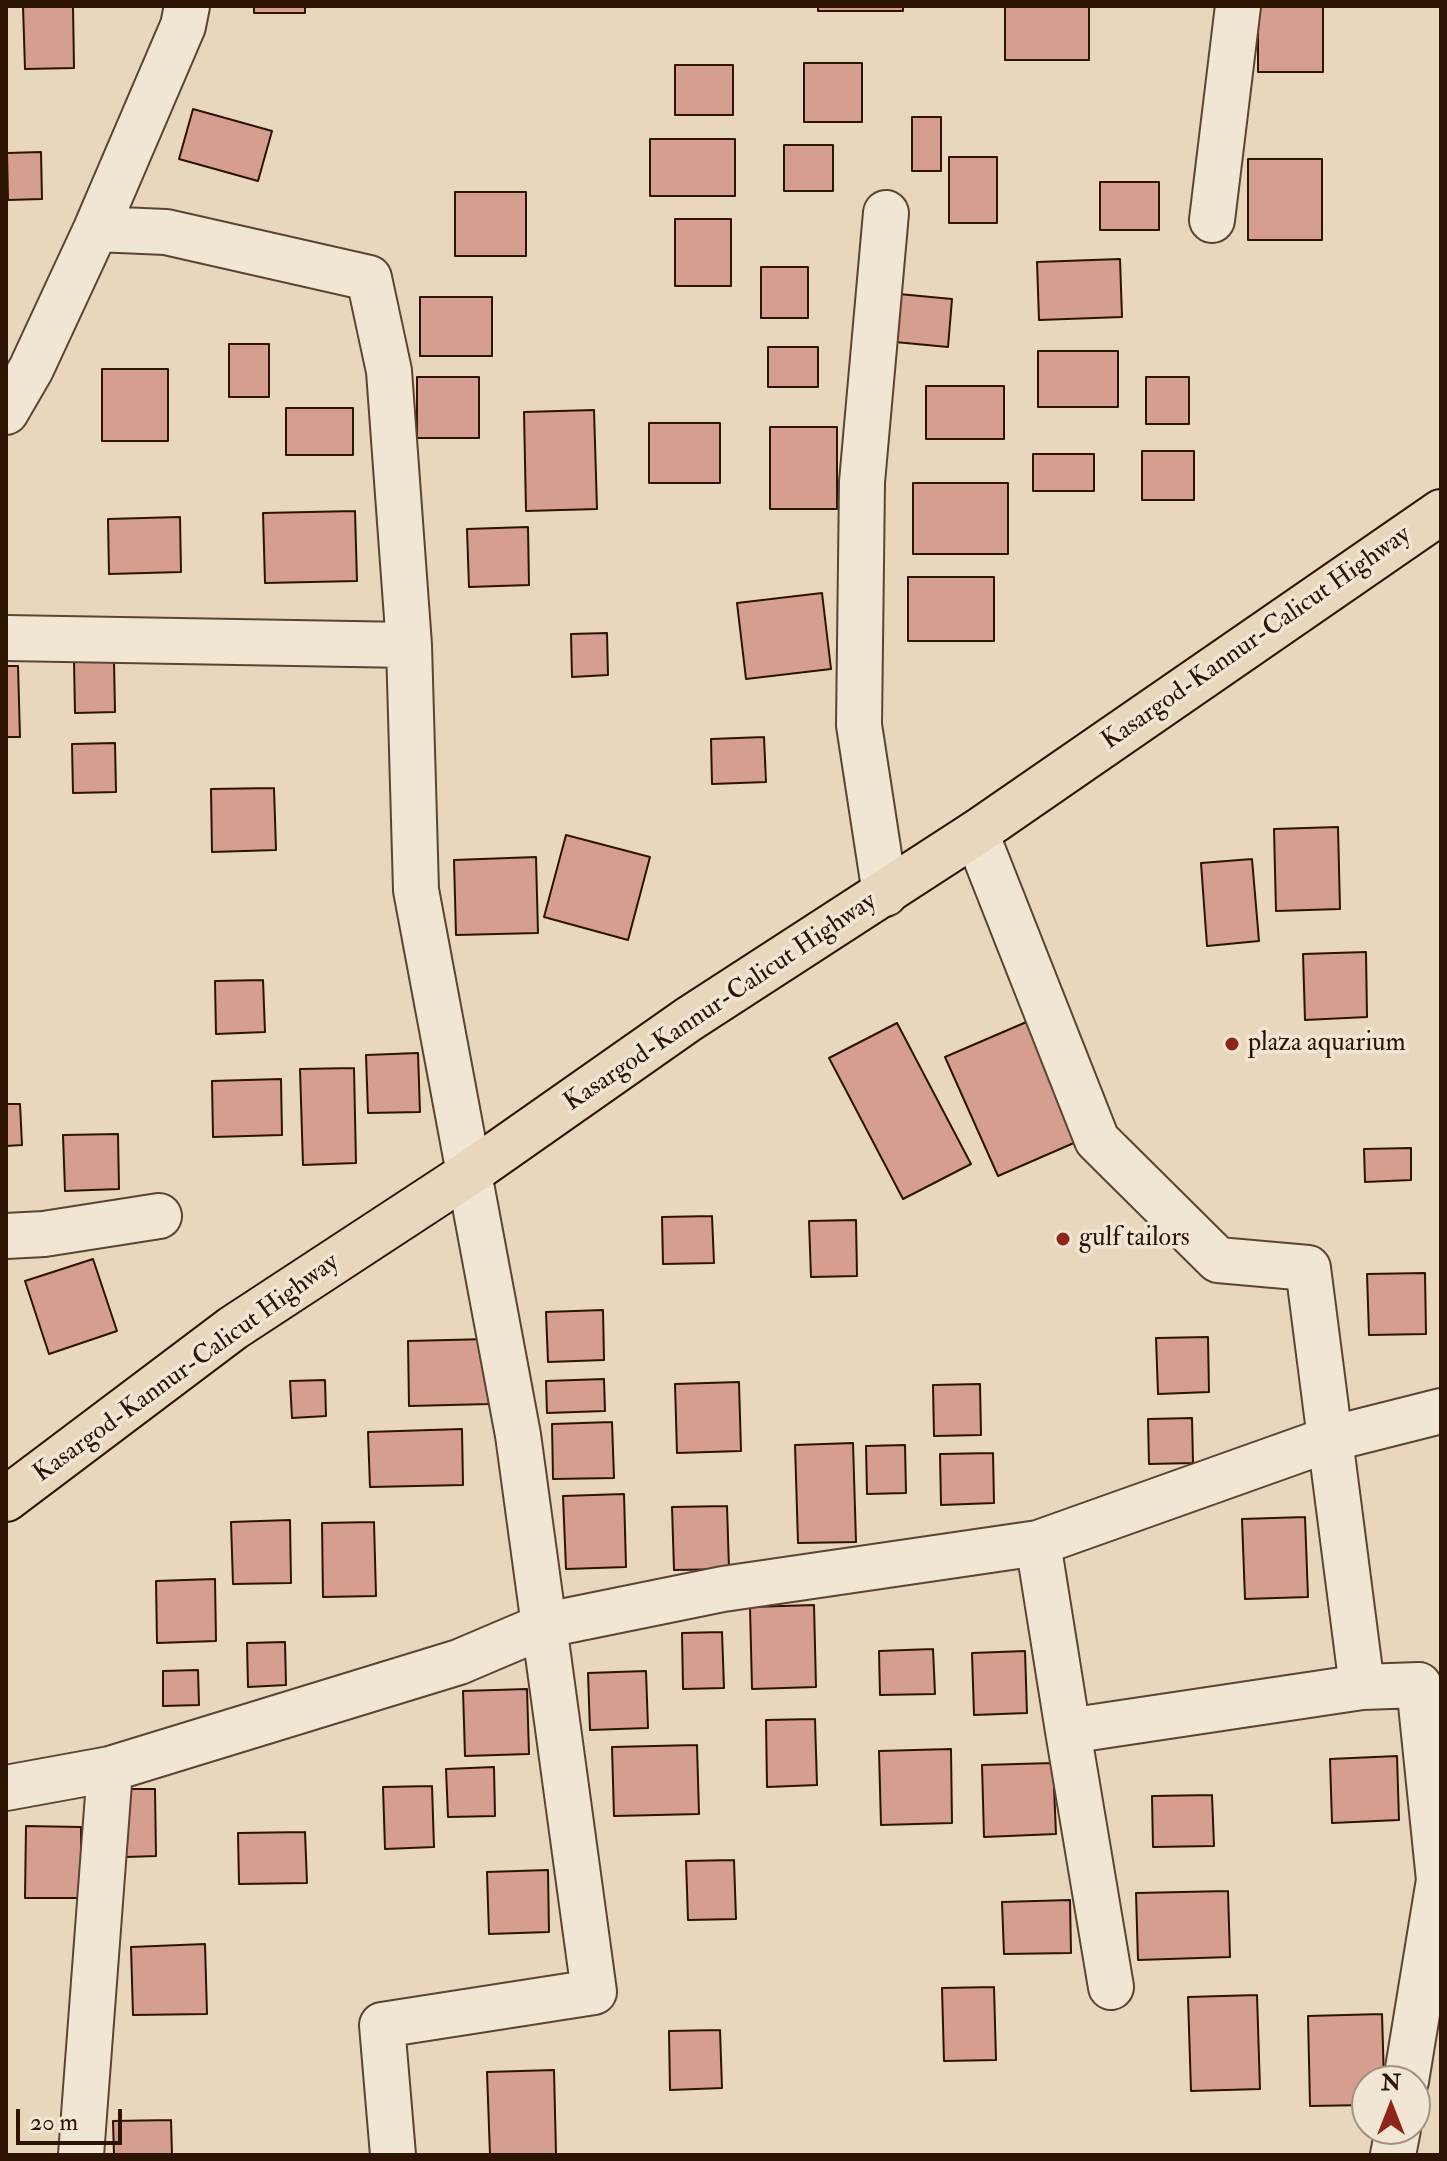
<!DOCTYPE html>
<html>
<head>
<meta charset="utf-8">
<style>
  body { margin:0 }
  #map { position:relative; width:1447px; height:2161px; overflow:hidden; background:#e9d7bd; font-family:"IM FELL Double Pica",serif }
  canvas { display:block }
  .frame { position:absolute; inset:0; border:8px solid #2c1302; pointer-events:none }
  .north { position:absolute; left:1351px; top:2065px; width:80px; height:80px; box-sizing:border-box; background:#f1e5d4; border:2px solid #a29180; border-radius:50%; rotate:0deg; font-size:22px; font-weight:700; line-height:32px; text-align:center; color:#2c1302 }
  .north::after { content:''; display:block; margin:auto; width:28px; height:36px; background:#8f2418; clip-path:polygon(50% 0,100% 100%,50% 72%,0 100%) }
  .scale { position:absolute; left:16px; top:2109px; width:106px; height:36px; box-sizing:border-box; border:4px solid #2c1302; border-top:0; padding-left:10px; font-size:24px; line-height:28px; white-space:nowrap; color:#2c1302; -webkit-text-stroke:6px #f1e5d4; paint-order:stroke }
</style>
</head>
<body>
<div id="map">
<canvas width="1447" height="2161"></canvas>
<div class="frame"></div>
<div class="north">N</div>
<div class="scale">20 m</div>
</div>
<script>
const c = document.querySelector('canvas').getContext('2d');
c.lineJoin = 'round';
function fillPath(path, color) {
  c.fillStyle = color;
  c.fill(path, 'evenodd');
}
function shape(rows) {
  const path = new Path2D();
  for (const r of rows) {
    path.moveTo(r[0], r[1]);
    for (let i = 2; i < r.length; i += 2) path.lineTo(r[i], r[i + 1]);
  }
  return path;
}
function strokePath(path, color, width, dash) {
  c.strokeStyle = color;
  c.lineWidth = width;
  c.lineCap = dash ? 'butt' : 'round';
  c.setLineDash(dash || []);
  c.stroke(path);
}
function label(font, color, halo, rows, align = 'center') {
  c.font = font + ' "IM FELL Double Pica",serif';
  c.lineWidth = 7;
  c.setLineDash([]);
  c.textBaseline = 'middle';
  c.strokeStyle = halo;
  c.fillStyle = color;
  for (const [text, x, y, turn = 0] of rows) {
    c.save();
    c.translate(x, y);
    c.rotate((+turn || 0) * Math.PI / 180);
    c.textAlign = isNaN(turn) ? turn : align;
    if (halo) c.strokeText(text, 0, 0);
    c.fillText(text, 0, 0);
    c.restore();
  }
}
const building = shape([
  [23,6,73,6,74,68,25,69,23,6],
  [254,6,305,6,305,13,254,13,254,6],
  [818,6,903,6,903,11,818,11,818,6],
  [1005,6,1089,6,1089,60,1005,60,1005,6],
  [1258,6,1323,6,1323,72,1258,72,1258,6],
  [804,63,862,63,862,122,804,122,804,63],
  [675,65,733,65,733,115,675,115,675,65],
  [193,109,272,131,258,181,179,159,193,109],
  [912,117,941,117,941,171,912,171,912,117],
  [650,139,735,139,735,196,650,196,650,139],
  [784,145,833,145,833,191,784,191,784,145],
  [41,152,42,199,8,200,7,153,41,152],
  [949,157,997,157,997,223,949,223,949,157],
  [1248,159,1322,159,1322,240,1248,240,1248,159],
  [1100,182,1159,182,1159,230,1100,230,1100,182],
  [455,192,526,192,526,256,455,256,455,192],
  [675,219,731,219,731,286,675,286,675,219],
  [1120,259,1122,317,1039,320,1037,262,1120,259],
  [761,267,808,267,808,318,761,318,761,267],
  [899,294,952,299,948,347,895,342,899,294],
  [420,297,492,297,492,356,420,356,420,297],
  [229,344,269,344,269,397,229,397,229,344],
  [768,347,818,347,818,387,768,387,768,347],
  [1038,351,1118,351,1118,407,1038,407,1038,351],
  [102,369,168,369,168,441,102,441,102,369],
  [417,377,479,377,479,438,417,438,417,377],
  [1146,377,1189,377,1189,424,1146,424,1146,377],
  [926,386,1004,386,1004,439,926,439,926,386],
  [286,408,353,408,353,455,286,455,286,408],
  [594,410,597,509,526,511,524,412,594,410],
  [649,423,720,423,720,483,649,483,649,423],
  [770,427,837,427,837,509,770,509,770,427],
  [1142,451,1194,451,1194,500,1142,500,1142,451],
  [1033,454,1094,454,1094,491,1033,491,1033,454],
  [913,483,1008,483,1008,554,913,554,913,483],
  [355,511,357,581,265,583,263,513,355,511],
  [180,517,181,572,109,574,108,519,180,517],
  [528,527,529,585,469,587,467,529,528,527],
  [908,577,994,577,994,641,908,641,908,577],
  [822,593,831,669,746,679,737,603,822,593],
  [607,633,608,675,572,677,571,634,607,633],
  [74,661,114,661,115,712,75,713,74,661],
  [6,666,18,666,20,737,6,737,6,666],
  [764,737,766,782,712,784,711,739,764,737],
  [115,743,116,792,73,793,72,744,115,743],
  [274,788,276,850,212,852,211,789,274,788],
  [1338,827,1340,909,1276,911,1274,829,1338,827],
  [566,835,650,857,628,940,544,917,566,835],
  [536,857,538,933,456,935,454,860,536,857],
  [1252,859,1259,941,1207,946,1201,863,1252,859],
  [1366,952,1367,1017,1305,1020,1303,954,1366,952],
  [263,980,265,1032,216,1034,215,981,263,980],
  [1031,1020,1083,1139,998,1176,945,1057,1031,1020],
  [897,1023,971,1164,903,1199,829,1058,897,1023],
  [418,1053,420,1112,368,1113,366,1055,418,1053],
  [354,1068,356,1163,303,1165,300,1069,354,1068],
  [281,1079,282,1135,213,1137,212,1081,281,1079],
  [6,1104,20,1104,22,1145,6,1146,6,1104],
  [118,1134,119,1189,65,1191,63,1135,118,1134],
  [1411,1148,1411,1180,1365,1182,1364,1149,1411,1148],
  [712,1216,714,1263,663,1264,662,1217,712,1216],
  [856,1220,857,1276,811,1277,809,1221,856,1220],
  [93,1259,117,1331,49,1354,25,1281,93,1259],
  [1425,1273,1426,1334,1369,1335,1367,1274,1425,1273],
  [603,1310,604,1360,548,1362,546,1312,603,1310],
  [1208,1337,1209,1392,1158,1394,1156,1338,1208,1337],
  [489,1339,490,1404,409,1406,408,1341,489,1339],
  [604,1379,605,1411,547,1413,546,1381,604,1379],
  [325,1380,326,1416,292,1418,290,1381,325,1380],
  [739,1382,741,1451,677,1453,675,1384,739,1382],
  [980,1384,981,1435,934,1436,933,1385,980,1384],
  [1192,1418,1193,1463,1149,1464,1148,1419,1192,1418],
  [612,1422,614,1478,553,1479,552,1424,612,1422],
  [462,1429,463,1485,370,1487,368,1432,462,1429],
  [853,1443,856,1542,798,1543,795,1445,853,1443],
  [905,1445,906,1493,867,1494,866,1446,905,1445],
  [993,1453,994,1503,941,1505,940,1454,993,1453],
  [624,1494,626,1567,566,1569,563,1496,624,1494],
  [727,1506,729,1569,674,1570,672,1507,727,1506],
  [1305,1517,1308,1597,1245,1599,1242,1519,1305,1517],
  [290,1520,291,1583,233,1584,231,1522,290,1520],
  [374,1522,376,1596,323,1597,322,1523,374,1522],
  [215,1579,216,1641,157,1643,156,1581,215,1579],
  [814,1605,816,1687,752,1689,750,1607,814,1605],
  [722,1632,724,1688,683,1689,682,1633,722,1632],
  [285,1642,286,1685,248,1687,247,1643,285,1642],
  [933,1649,935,1694,880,1695,879,1651,933,1649],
  [1025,1651,1027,1713,974,1715,972,1653,1025,1651],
  [198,1670,199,1705,163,1706,163,1671,198,1670],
  [646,1671,648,1728,590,1730,588,1673,646,1671],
  [527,1689,529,1754,465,1756,463,1691,527,1689],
  [815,1719,817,1785,767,1787,766,1720,815,1719],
  [697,1745,699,1814,614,1816,612,1747,697,1745],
  [951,1749,952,1823,881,1825,879,1751,951,1749],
  [1397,1756,1399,1820,1332,1823,1330,1759,1397,1756],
  [1053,1763,1056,1834,984,1837,982,1765,1053,1763],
  [494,1767,495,1816,448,1817,446,1769,494,1767],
  [432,1786,434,1847,385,1849,383,1787,432,1786],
  [124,1789,155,1789,156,1856,126,1857,124,1789],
  [1212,1795,1214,1846,1153,1847,1152,1796,1212,1795],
  [26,1826,81,1827,81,1898,25,1898,26,1826],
  [305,1832,307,1883,239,1884,238,1833,305,1832],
  [734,1860,736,1919,688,1920,686,1861,734,1860],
  [548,1870,549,1932,489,1934,487,1872,548,1870],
  [1228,1891,1230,1957,1138,1960,1136,1893,1228,1891],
  [1070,1900,1071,1953,1004,1954,1002,1902,1070,1900],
  [205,1944,207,2014,133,2015,131,1947,205,1944],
  [994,1987,996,2060,944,2061,942,1988,994,1987],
  [1257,1995,1260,2089,1191,2091,1188,1997,1257,1995],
  [1382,2014,1384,2081,1367,2081,1367,2105,1310,2106,1308,2016,1382,2014],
  [720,2030,722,2088,670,2090,669,2031,720,2030],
  [554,2070,556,2154,490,2155,487,2072,554,2070],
  [171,2120,172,2155,114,2155,113,2121,171,2120]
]);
fillPath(building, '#d69e8f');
strokePath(building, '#2c1302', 2);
const minor = shape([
  [1212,220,1238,6],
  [96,229,166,232,369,278,389,371,409,645],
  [6,412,31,369,96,229,183,26,187,6],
  [6,638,409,645,416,890,518,1435,594,1992,382,2025,393,2155],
  [976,833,1097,1140,1218,1260,1308,1268,1362,1687,1419,1685,1439,1880,1406,2081],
  [885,894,859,725,862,482,886,213],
  [6,1236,44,1234,159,1216],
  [1038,1543,1330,1439,1441,1411],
  [1068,1731,1111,1987],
  [6,1788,110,1769,459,1662,546,1625,723,1589,1038,1543,1068,1731,1362,1687],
  [81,2155,110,1769],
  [1393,2155,1398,2129]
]);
const highway = shape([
  [6,1499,233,1328,468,1174,689,1019,976,833,1441,512]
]);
strokePath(minor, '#5b4431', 48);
strokePath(highway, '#2c1302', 48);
strokePath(minor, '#f1e5d4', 44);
strokePath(highway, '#e9d7bd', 44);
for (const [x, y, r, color] of [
  [1232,1044,8,"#8f2418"],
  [1063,1239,8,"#8f2418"]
]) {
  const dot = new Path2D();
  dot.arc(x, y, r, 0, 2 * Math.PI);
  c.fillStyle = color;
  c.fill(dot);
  strokePath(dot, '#f1e5d4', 3);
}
label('26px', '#2c1302', '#f1e5d4', [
  ["Kasargod-Kannur-Calicut Highway",1257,639,-35],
  ["Kasargod-Kannur-Calicut Highway",721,1003,-34],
  ["Kasargod-Kannur-Calicut Highway",187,1369,-36]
]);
label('26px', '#2c1302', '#f1e5d4', [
  ["plaza aquarium",1248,1044],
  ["gulf tailors",1079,1239]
], 'left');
</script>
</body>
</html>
